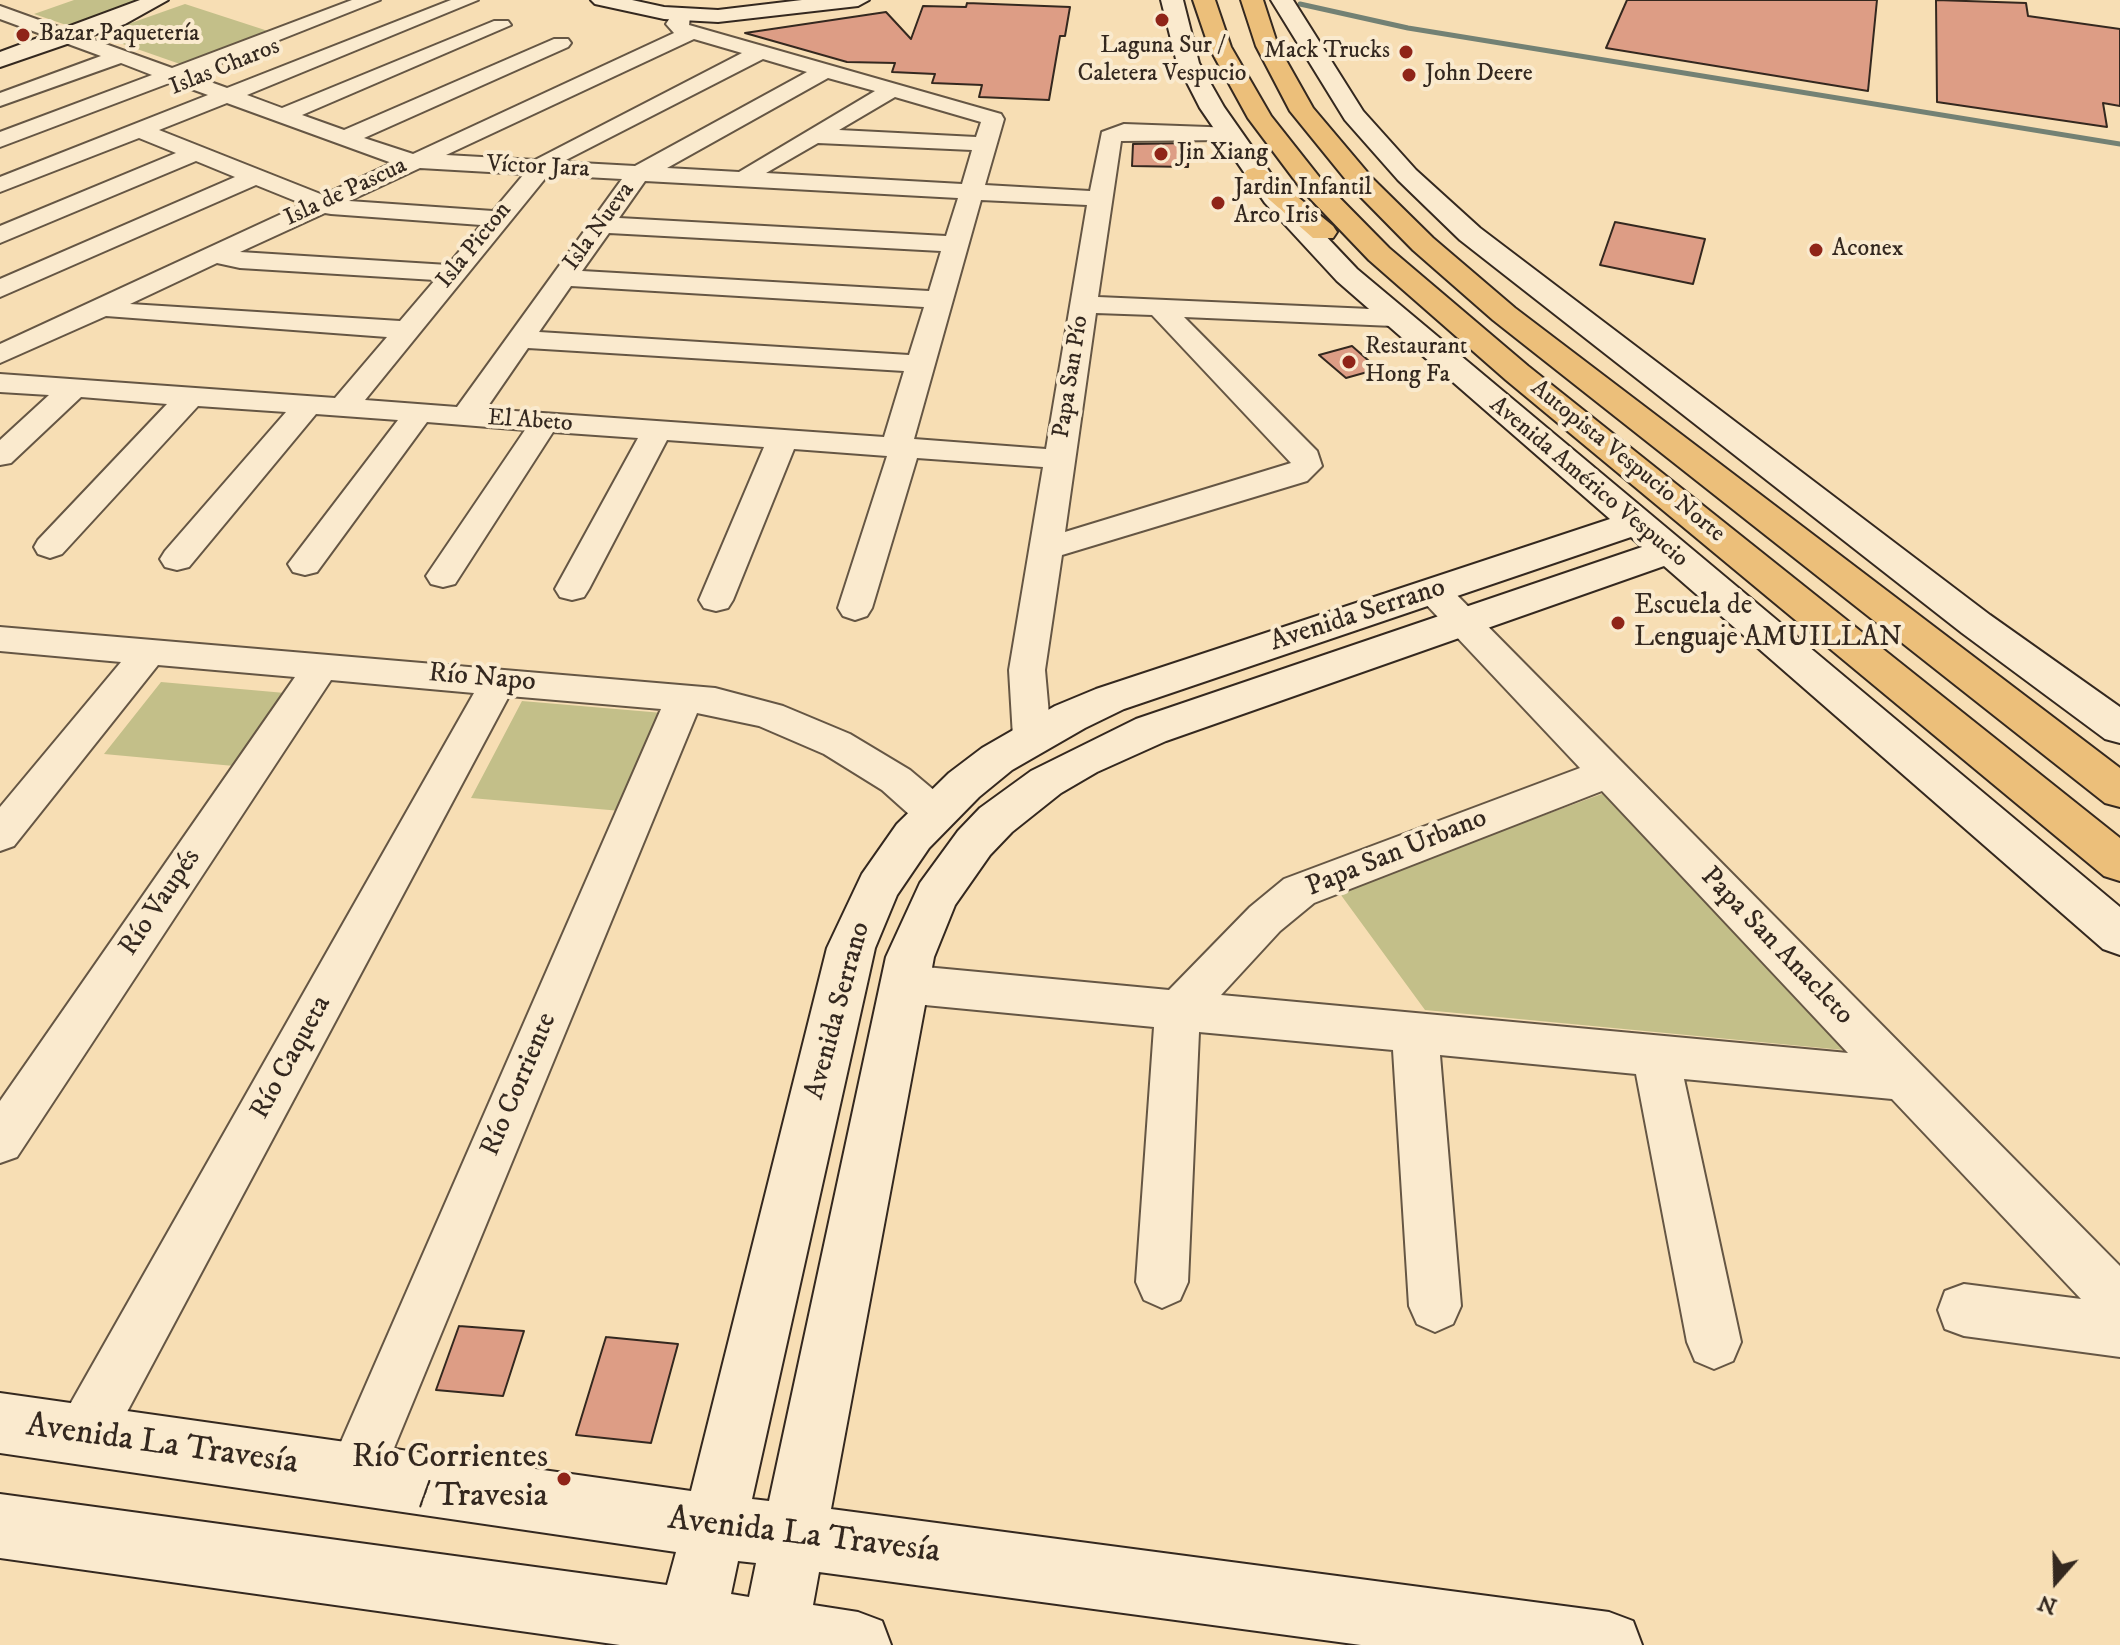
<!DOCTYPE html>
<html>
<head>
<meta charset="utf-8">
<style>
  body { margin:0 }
  #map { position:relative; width:2120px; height:1645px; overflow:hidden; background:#f7deb4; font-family:"IM FELL DW Pica",serif }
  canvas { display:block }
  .north { position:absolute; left:2016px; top:1541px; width:80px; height:80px; -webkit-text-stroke:6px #faeace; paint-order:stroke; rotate:200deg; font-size:22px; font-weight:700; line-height:32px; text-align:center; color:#34281f }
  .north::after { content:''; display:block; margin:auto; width:28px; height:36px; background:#34281f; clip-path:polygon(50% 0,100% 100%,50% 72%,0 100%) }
</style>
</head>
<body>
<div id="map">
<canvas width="2120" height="1645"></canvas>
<div class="north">N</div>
</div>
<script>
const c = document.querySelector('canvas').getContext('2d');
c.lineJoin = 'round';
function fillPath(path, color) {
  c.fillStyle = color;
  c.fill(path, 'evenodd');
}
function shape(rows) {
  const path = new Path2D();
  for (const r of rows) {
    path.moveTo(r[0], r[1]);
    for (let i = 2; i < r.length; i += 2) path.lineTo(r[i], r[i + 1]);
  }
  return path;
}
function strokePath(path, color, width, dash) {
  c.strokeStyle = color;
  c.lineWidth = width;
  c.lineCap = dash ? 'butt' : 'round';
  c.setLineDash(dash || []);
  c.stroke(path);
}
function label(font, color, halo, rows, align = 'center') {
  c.font = font + ' "IM FELL DW Pica",serif';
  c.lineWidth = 8;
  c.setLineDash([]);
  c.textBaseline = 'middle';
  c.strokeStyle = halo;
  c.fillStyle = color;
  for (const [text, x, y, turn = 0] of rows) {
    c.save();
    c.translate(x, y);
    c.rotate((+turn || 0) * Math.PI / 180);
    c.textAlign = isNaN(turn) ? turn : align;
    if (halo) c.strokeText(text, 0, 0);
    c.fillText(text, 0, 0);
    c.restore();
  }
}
fillPath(shape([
  [74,0,138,0,72,27,34,14],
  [185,4,268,31,180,64,97,35],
  [161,682,285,693,234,766,104,754],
  [522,701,663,713,621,811,471,798],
  [1607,792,1854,1051,1425,1010,1338,891]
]), '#c3bf89');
strokePath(shape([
  [1300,4,1408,28,2120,144]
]), '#738174', 5);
const building = shape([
  [1627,0,1877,0,1868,91,1606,48,1627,0],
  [1936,0,2026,3,2028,16,2120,29,2120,106,2103,103,2107,127,1937,102,1936,0],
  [967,3,1070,7,1065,36,1060,36,1049,100,979,97,982,85,932,83,935,74,892,72,895,63,847,62,745,33,886,12,911,39,923,6,966,7,967,3],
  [1189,143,1188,167,1132,166,1133,144,1189,143],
  [1615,222,1705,239,1693,284,1600,265,1615,222],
  [1352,346,1378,369,1346,378,1319,355,1352,346],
  [459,1326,524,1331,503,1396,436,1390,459,1326],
  [606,1337,678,1344,651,1443,576,1435,606,1337]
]);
fillPath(building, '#dd9d85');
strokePath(building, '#34281f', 2);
const street = shape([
  [352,0,380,0,191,75,227,88,451,0,478,0,247,95,282,108,494,21,508,21,511,25,302,115,344,130,554,39,568,39,571,43,568,47,364,138,413,154,674,33,666,24,673,13,680,11,690,17,689,25,1001,114,1004,119,985,185,1090,191,1102,132,1124,124,1236,128,1239,133,1236,138,1228,140,1121,141,1098,297,1393,310,1403,312,1407,318,1403,324,1393,326,1184,317,1317,451,1322,466,1307,481,1062,555,1045,670,1051,737,1045,747,1032,751,1019,747,1013,737,1009,670,1043,467,917,458,872,608,867,616,855,620,843,616,838,608,887,456,794,449,733,600,728,608,716,611,704,608,699,600,764,447,667,440,589,589,584,597,572,600,560,597,555,589,638,438,553,432,455,584,443,587,431,584,426,576,525,430,427,422,317,572,305,575,293,572,288,564,398,420,316,414,189,567,177,570,165,567,160,559,165,551,286,412,198,406,62,554,50,558,38,554,34,547,38,540,167,404,81,397,11,463,0,465,0,440,49,395,0,392,0,374,335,398,387,337,106,316,0,363,0,344,303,204,256,185,0,297,0,279,235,177,196,161,0,243,0,226,176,153,139,138,0,192,0,177,208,95,172,82,0,147,0,132,152,75,121,63,0,106,0,93,101,56,0,19,0,6,172,68,352,0],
  [694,39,742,53,535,160,446,155,694,39],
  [763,59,807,72,635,166,562,162,763,59],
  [828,78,875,91,739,172,667,168,828,78],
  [895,97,981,122,976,137,839,130,895,97],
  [227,103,392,163,323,195,159,130,227,103],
  [818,143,972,150,962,184,766,173,818,143],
  [420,168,524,174,493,211,349,201,420,168],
  [548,175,622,179,457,407,365,400,548,175],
  [645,181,958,198,946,236,619,218,645,181],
  [981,200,1087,205,1046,449,914,439,981,200],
  [325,213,331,214,481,225,448,265,240,252,325,213],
  [609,233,941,251,929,291,582,271,609,233],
  [217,263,240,268,435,280,400,321,130,304,217,263],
  [571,286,924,307,909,355,539,332,571,286],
  [1096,313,1152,315,1291,463,1065,532,1096,313],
  [528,348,904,371,884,437,486,409,528,348],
  [1433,580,1445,583,2120,1266,2120,1357,1964,1336,1945,1329,1938,1310,1945,1291,1964,1284,2081,1299,1892,1099,1684,1079,1741,1342,1733,1361,1714,1369,1695,1361,1687,1342,1636,1074,1440,1055,1461,1306,1453,1324,1435,1332,1417,1324,1409,1306,1393,1050,1199,1032,1188,1282,1180,1300,1162,1308,1144,1300,1136,1282,1154,1027,904,1003,888,997,882,984,888,971,904,965,1169,990,1250,907,1284,879,1580,768,1421,599,1416,591,1421,583,1433,580],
  [1602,791,1848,1053,1221,995,1280,931,1314,903,1602,791],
  [0,627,715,688,783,706,850,734,910,770,948,802,954,813,948,824,934,828,920,824,882,790,824,754,759,726,697,713,375,1494,355,1502,335,1494,327,1474,661,709,509,696,104,1455,84,1463,64,1455,56,1435,64,1415,474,693,331,680,17,1157,0,1163,0,1101,295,677,158,665,14,846,0,851,0,807,121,662,0,651,0,627]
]);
const secondary = shape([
  [140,0,168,0,125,24,0,67,0,52,140,0],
  [591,0,632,0,664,7,718,10,802,0,869,0,858,6,718,22,664,19,595,4,591,0],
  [1161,0,1183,0,1199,63,1224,107,1283,191,1357,269,2120,907,2120,955,2103,949,1664,566,1166,741,1097,772,1061,793,1012,832,990,855,955,905,934,957,831,1509,1609,1612,1633,1621,1642,1645,1361,1645,819,1572,813,1605,858,1612,882,1621,891,1645,620,1645,0,1558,0,1494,667,1585,676,1552,0,1453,0,1393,691,1491,827,948,862,874,897,824,949,773,982,748,1055,706,1096,689,1610,519,1337,281,1265,203,1200,108,1177,63,1161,0],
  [1631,537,1642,547,1136,719,1031,771,980,808,958,831,920,883,886,957,769,1501,752,1499,875,948,897,895,929,848,979,797,1012,770,1085,728,1124,709,1631,537],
  [738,1561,756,1563,749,1597,731,1594,738,1561],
  [1271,0,1293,0,1363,111,1416,170,1480,228,1990,615,2120,707,2120,743,2105,739,1962,633,1460,240,1398,180,1345,120,1271,0]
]);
const highway = shape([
  [1193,0,1215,0,1231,47,1271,116,1320,178,1389,248,1528,366,2120,838,2120,881,2104,876,1506,380,1369,260,1302,190,1248,118,1209,47,1193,0],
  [1241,0,1263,0,1278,46,1313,108,1373,179,1433,238,1515,308,2120,768,2120,807,2105,803,1493,320,1413,250,1355,191,1290,111,1256,46,1241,0],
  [1256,167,1265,170,1333,226,1337,232,1333,238,1313,238,1247,180,1243,175,1247,170,1256,167]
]);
strokePath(street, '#655644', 4);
strokePath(secondary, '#34281f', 4);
strokePath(highway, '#34281f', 4);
fillPath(street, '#faeace');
fillPath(secondary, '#faeace');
fillPath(highway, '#ecbf7a');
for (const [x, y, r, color] of [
  [1162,20,8,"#8f2418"],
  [23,35,8,"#8f2418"],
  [1406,52,8,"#8f2418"],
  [1409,75,8,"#8f2418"],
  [1161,154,8,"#8f2418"],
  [1218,203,8,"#8f2418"],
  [1816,250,8,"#8f2418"],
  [1349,362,8,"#8f2418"],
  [1618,623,8,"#8f2418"],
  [564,1479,8,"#8f2418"]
]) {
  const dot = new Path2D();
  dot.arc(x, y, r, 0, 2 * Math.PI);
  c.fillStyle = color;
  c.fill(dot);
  strokePath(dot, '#faeace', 3);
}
label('24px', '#34281f', '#faeace', [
  ["Bazar Paquetería",39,35],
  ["Laguna Sur /",1162,47,"center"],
  ["Caletera Vespucio",1162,75,"center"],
  ["Mack Trucks",1390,52,"right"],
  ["John Deere",1425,75],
  ["Jin Xiang",1177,154],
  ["Jardin Infantil",1234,189],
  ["Arco Iris",1234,217],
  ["Aconex",1832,250],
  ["Restaurant",1365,348],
  ["Hong Fa",1365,376]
], 'left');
label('24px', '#34281f', '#faeace', [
  ["Islas Charos",225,68,-22],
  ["Víctor Jara",538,168,3],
  ["Isla de Pascua",346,193,-25],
  ["Isla Nueva",600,227,-54],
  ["Isla Picton",475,246,-51],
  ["Papa San Pío",1072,377,-81],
  ["El Abeto",530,422,4],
  ["Autopista Vespucio Norte",1627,462,39],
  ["Avenida Américo Vespucio",1588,483,40]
]);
label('28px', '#34281f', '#faeace', [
  ["Escuela de",1634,607],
  ["Lenguaje AMUILLAN",1634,639]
], 'left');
label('28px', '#34281f', '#faeace', [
  ["Avenida Serrano",1358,616,-18],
  ["Río Napo",482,679,5],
  ["Papa San Urbano",1397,854,-22],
  ["Río Vaupés",161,903,-56],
  ["Papa San Anacleto",1776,947,46],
  ["Avenida Serrano",839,1011,-75],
  ["Río Caqueta",292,1058,-61],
  ["Río Corriente",520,1085,-67]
]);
label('34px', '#34281f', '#faeace', [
  ["Avenida La Travesía",162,1446,8],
  ["Avenida La Travesía",804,1537,7]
]);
label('34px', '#34281f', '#faeace', [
  ["Río Corrientes",548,1459],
  ["/ Travesia",548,1498]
], 'right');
</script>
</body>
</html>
